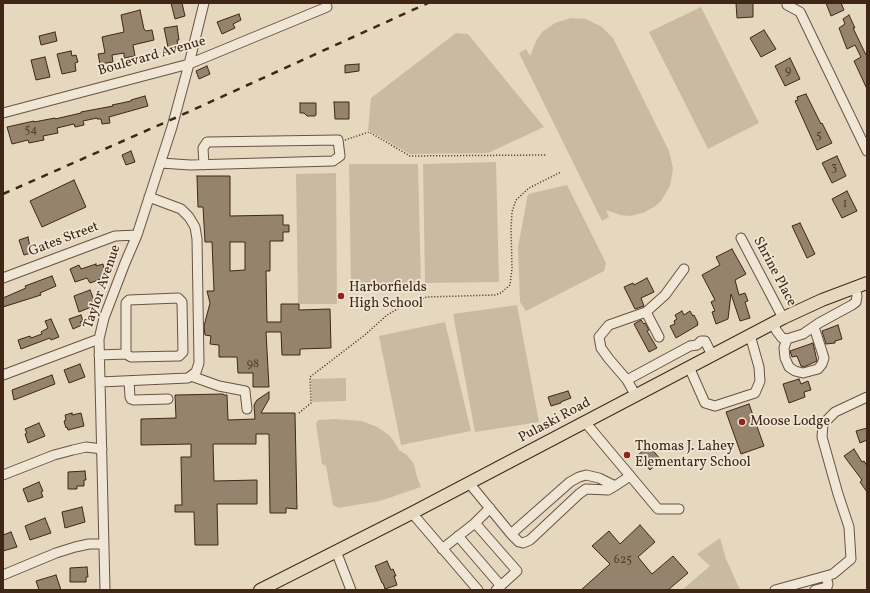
<!DOCTYPE html>
<html>
<head>
<meta charset="utf-8">
<style>
  body { margin:0 }
  #map { position:relative; width:870px; height:593px; overflow:hidden; background:#e6d8be; font-family:Vollkorn,serif }
  canvas { display:block }
  .frame { position:absolute; inset:0; border:4px solid #402617; pointer-events:none }
</style>
</head>
<body>
<div id="map">
<canvas width="870" height="593"></canvas>
<div class="frame"></div>
</div>
<script>
const c = document.querySelector('canvas').getContext('2d');
c.lineJoin = 'round';
function fillPath(path, color) {
  c.fillStyle = color;
  c.fill(path, 'evenodd');
}
function shape(rows) {
  const path = new Path2D();
  for (const r of rows) {
    path.moveTo(r[0], r[1]);
    for (let i = 2; i < r.length; i += 2) path.lineTo(r[i], r[i + 1]);
  }
  return path;
}
function strokePath(path, color, width, dash) {
  c.strokeStyle = color;
  c.lineWidth = width;
  c.lineCap = dash ? 'butt' : 'round';
  c.setLineDash(dash || []);
  c.stroke(path);
}
function label(font, color, halo, rows, align = 'center') {
  c.font = font + ' Vollkorn,serif';
  c.lineWidth = 3.5;
  c.setLineDash([]);
  c.textBaseline = 'middle';
  c.strokeStyle = halo;
  c.fillStyle = color;
  for (const [text, x, y, turn = 0] of rows) {
    c.save();
    c.translate(x, y);
    c.rotate((+turn || 0) * Math.PI / 180);
    c.textAlign = isNaN(turn) ? turn : align;
    if (halo) c.strokeText(text, 0, 0);
    c.fillText(text, 0, 0);
    c.restore();
  }
}
fillPath(shape([
  [701,7,759,123,708,149,649,32],
  [571,18,586,19,602,27,613,38,669,151,673,168,670,186,661,201,654,207,643,213,630,216,620,215,606,210,609,217,602,221,519,53,526,49,530,56,537,39,542,32,555,23],
  [456,33,468,34,544,127,488,153,410,154,368,130,371,98],
  [496,162,499,282,425,283,423,164],
  [349,164,418,164,421,284,351,285],
  [336,173,337,304,298,304,296,174],
  [567,185,606,263,604,271,526,311,520,302,518,247,528,194],
  [517,305,539,422,475,432,453,314],
  [445,322,471,431,401,445,379,336],
  [346,378,346,401,312,402,311,379],
  [336,419,362,421,377,427,389,435,395,443,399,450,407,455,414,464,417,477,421,487,380,501,338,508,333,505,326,466,322,464,316,424,318,420],
  [720,538,726,559,740,590,682,590,710,566,697,554]
]), '#cabaa2');
const building = shape([
  [171,3,182,3,185,16,175,19,171,3],
  [736,3,753,3,753,17,737,18,736,3],
  [826,3,841,3,844,10,831,16,826,3],
  [140,10,144,29,146,31,152,30,154,40,133,45,135,56,124,58,124,53,112,55,113,62,100,64,98,54,105,53,102,37,124,32,121,15,140,10],
  [239,14,241,20,233,24,235,28,222,34,217,22,239,14],
  [849,15,855,28,853,28,866,55,867,54,867,89,854,61,861,57,855,45,847,49,839,28,845,24,843,19,849,15],
  [177,26,179,40,177,40,178,45,168,47,164,28,177,26],
  [764,30,776,49,761,57,750,38,764,30],
  [55,32,57,41,41,45,39,36,55,32],
  [71,51,72,56,76,55,78,62,75,63,76,71,62,74,57,54,71,51],
  [45,57,50,77,36,80,31,60,45,57],
  [790,58,800,79,785,86,775,66,790,58],
  [359,64,359,71,345,73,345,65,359,64],
  [207,66,210,74,199,79,196,71,207,66],
  [806,94,821,124,822,123,832,143,817,150,795,101,798,100,797,97,806,94],
  [145,96,148,106,109,117,110,123,102,124,101,119,97,119,97,118,83,121,84,125,75,127,74,124,57,128,58,133,43,136,44,140,29,143,28,140,12,144,7,127,34,121,34,122,55,118,55,119,81,113,81,112,113,106,112,105,131,101,131,100,145,96],
  [334,102,349,102,349,119,335,119,334,102],
  [300,103,316,103,316,115,315,116,307,116,304,113,300,113,300,103],
  [131,151,135,162,126,165,122,155,131,151],
  [837,156,846,176,832,183,822,163,837,156],
  [197,176,230,176,230,216,283,215,283,225,289,225,289,232,283,232,283,241,270,241,270,271,266,271,267,322,281,322,281,304,299,304,299,310,330,309,331,348,300,349,300,355,282,355,281,332,266,332,269,387,253,387,253,373,238,373,237,357,219,357,219,345,210,344,211,336,205,335,204,326,210,303,207,291,214,291,212,242,205,242,203,207,198,207,197,176],
  [230,242,245,242,245,270,230,271,230,242],
  [74,180,86,207,42,227,30,201,74,180],
  [847,191,857,211,842,218,832,199,847,191],
  [800,223,815,254,807,258,792,226,800,223],
  [28,237,31,253,24,255,19,240,28,237],
  [732,249,746,274,735,280,739,295,745,293,748,301,745,302,750,318,740,321,731,294,728,319,716,324,712,312,715,311,711,302,715,300,702,275,720,265,716,257,732,249],
  [96,264,96,266,103,264,105,275,101,279,90,283,87,278,75,282,70,269,79,265,81,269,96,264],
  [52,276,56,286,40,293,41,295,3,307,3,298,26,288,25,286,52,276],
  [647,278,654,292,641,298,644,306,635,309,624,287,633,283,634,285,647,278],
  [90,290,96,305,79,312,74,296,90,290],
  [682,311,684,315,690,311,693,316,694,315,698,323,697,323,698,325,676,338,670,326,675,324,674,321,677,319,675,315,682,311],
  [81,315,83,321,80,322,82,325,73,329,69,319,81,315],
  [51,319,59,337,51,340,50,338,21,349,18,340,30,336,31,338,42,334,41,332,48,328,45,321,51,319],
  [641,320,644,324,645,323,649,330,647,331,657,348,649,352,634,324,641,320],
  [838,325,842,339,835,341,835,343,826,344,822,331,838,325],
  [813,343,817,361,804,367,801,366,797,356,792,357,790,351,813,343],
  [80,364,85,377,69,383,64,370,80,364],
  [52,375,55,384,14,400,12,390,52,375],
  [799,379,801,384,808,381,811,390,804,392,805,397,789,403,783,384,799,379],
  [568,391,571,398,563,401,561,402,561,403,551,406,548,397,568,391],
  [269,392,269,399,261,413,295,413,297,509,286,508,286,513,270,513,269,434,256,434,256,444,213,444,214,481,257,480,257,504,217,504,218,545,195,545,194,512,175,512,175,505,182,505,181,457,191,457,191,444,141,445,141,419,176,418,175,395,223,394,224,395,227,395,228,420,255,419,254,405,257,400,269,392],
  [749,404,764,446,741,454,726,412,749,404],
  [72,413,72,415,81,413,84,426,68,430,67,427,66,428,64,421,66,420,65,415,72,413],
  [39,423,45,436,28,443,25,434,27,433,25,429,39,423],
  [867,428,867,440,860,443,856,431,867,428],
  [649,446,661,460,650,470,638,455,649,446],
  [854,449,862,462,864,461,867,466,867,492,860,482,862,480,844,456,854,449],
  [85,471,86,480,84,480,84,486,77,486,77,489,68,489,68,472,85,471],
  [39,482,43,491,41,492,43,497,28,502,23,489,39,482],
  [82,507,85,522,65,528,62,512,82,507],
  [45,518,51,533,30,540,25,526,45,518],
  [640,525,655,542,638,557,652,574,673,556,688,573,668,590,581,590,610,564,592,546,609,531,620,544,640,525],
  [11,532,17,547,3,551,3,535,11,532],
  [387,561,391,570,393,569,396,576,394,576,397,585,385,589,383,583,382,583,375,566,387,561],
  [87,567,88,577,86,577,86,582,70,582,70,568,87,567],
  [56,575,61,590,39,590,36,581,56,575]
]);
fillPath(building, '#96836e');
strokePath(building, '#402617', 1);
const minor = shape([
  [787,5,800,12,867,151],
  [3,113,189,64,327,7],
  [161,163,190,165,333,161,340,156,338,140,207,142,203,148,204,165],
  [741,238,783,318],
  [3,278,115,236,137,235],
  [646,312,659,337],
  [774,323,776,330,782,338,787,339,803,334,819,323,852,305,856,302,857,296,855,287],
  [787,339,784,348,785,358,789,367,795,371,803,373,818,369,822,364,824,358,814,327],
  [99,355,126,354,131,357,179,356,183,352,182,302,178,298,129,300,126,303,126,354],
  [689,367,705,403,715,406,755,393,760,381,759,367,750,335],
  [3,375,99,339],
  [191,376,219,386,245,391,247,409],
  [627,380,609,359,601,348,599,337,609,325,646,312,665,295,684,269],
  [129,381,130,397,131,399,134,400,168,399],
  [100,382,188,378,196,372,199,363,197,239,195,227,189,217,181,209,149,197],
  [636,396,627,380,690,346,697,345,701,341,705,341,712,355],
  [585,422,658,509,679,509],
  [3,475,54,455,73,450,86,447,102,449],
  [469,483,511,534,570,482,579,477,586,475,599,478,615,486,630,476],
  [412,513,478,590],
  [475,523,517,571,496,590],
  [511,534,519,542,523,543,530,540,579,494,586,489,608,490,615,486],
  [458,536,501,586],
  [442,549,475,523,490,508],
  [336,551,351,590],
  [3,575,56,553,75,547,89,544,103,544],
  [105,590,99,339,104,318,125,263,137,235,172,127,189,64,204,3],
  [775,590,833,574,851,559,849,527,838,494,822,437,823,424,835,412,867,397],
  [815,590,827,587,828,584,826,576]
]);
const major = shape([
  [260,590,412,513,783,318,822,300,867,283]
]);
strokePath(minor, '#6a5241', 11);
strokePath(major, '#402617', 14);
strokePath(shape([
  [345,140,369,132,410,156,546,155],
  [299,413,311,403,310,377,366,334,387,315,406,304,427,297,495,295,501,293,510,285,512,268,511,228,512,212,516,200,529,188,561,172]
]), '#402617', 1.5, [1, 2]);
strokePath(minor, '#efe6d5', 9);
strokePath(major, '#e6d8be', 12);
strokePath(shape([
  [3,194,175,118,428,3]
]), '#402617', 2.5, [7, 7]);
for (const [x, y, r, color] of [
  [341,296,4,"#8f2418"],
  [742,422,4,"#8f2418"],
  [627,455,4,"#8f2418"]
]) {
  const dot = new Path2D();
  dot.arc(x, y, r, 0, 2 * Math.PI);
  c.fillStyle = color;
  c.fill(dot);
  strokePath(dot, '#efe6d5', 1.5);
}
label('12px', '#563d2d', null, [
  ["9",788,72],
  ["54",31,131],
  ["5",819,137],
  ["3",834,169],
  ["1",845,205],
  ["98",253,365],
  ["625",623,561]
]);
label('14px', '#402617', '#efe6d5', [
  ["Boulevard Avenue",152,57,-16],
  ["Gates Street",64,240,-21],
  ["Shrine Place",774,272,62],
  ["Taylor Avenue",103,287,-71],
  ["Pulaski Road",555,421,-28]
]);
label('14px', '#402617', '#efe6d5', [
  ["Harborfields",349,288],
  ["High School",349,304],
  ["Moose Lodge",750,422],
  ["Thomas J. Lahey",635,447],
  ["Elementary School",635,463]
], 'left');
</script>
</body>
</html>
